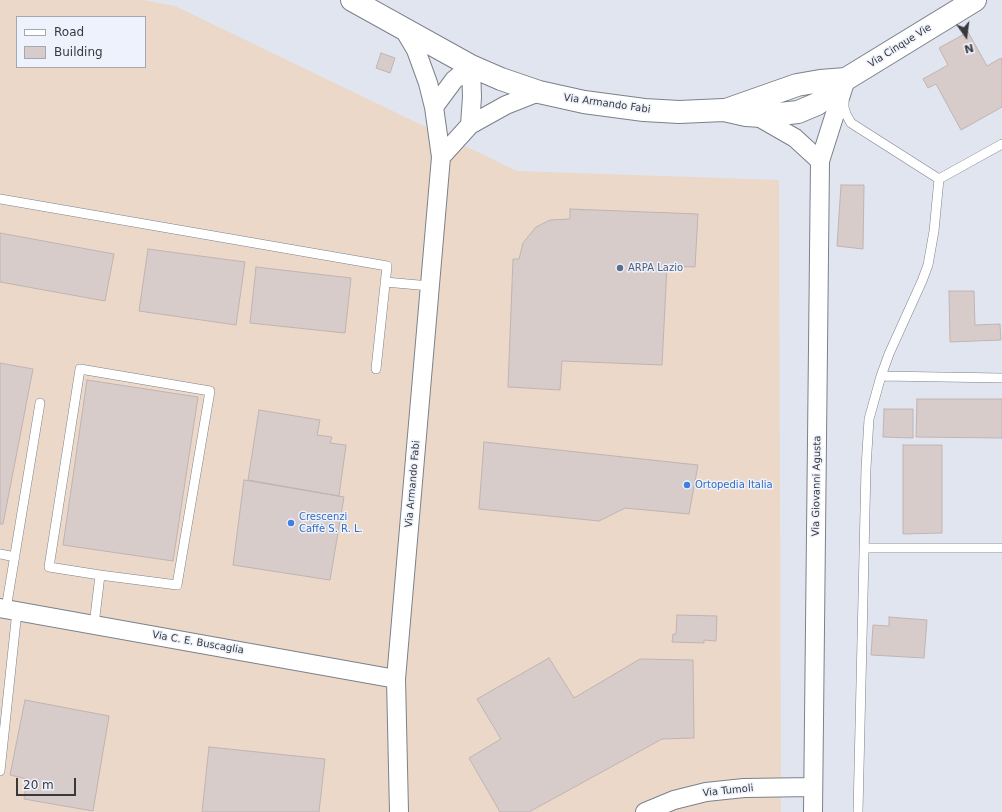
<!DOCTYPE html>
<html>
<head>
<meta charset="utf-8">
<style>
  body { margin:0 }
  #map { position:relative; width:1002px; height:812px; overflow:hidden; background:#e1e5ef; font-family:"DejaVu Sans",sans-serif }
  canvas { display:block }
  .legend { position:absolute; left:16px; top:16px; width:130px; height:52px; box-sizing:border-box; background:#eef2fc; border:1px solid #a5a8b0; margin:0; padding:5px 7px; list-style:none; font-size:12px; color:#37393d }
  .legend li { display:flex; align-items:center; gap:8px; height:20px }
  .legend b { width:20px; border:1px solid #a5a8b0 }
  .north { position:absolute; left:946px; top:16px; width:40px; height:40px; -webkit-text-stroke:3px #eef2fc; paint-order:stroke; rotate:166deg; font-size:11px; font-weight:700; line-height:16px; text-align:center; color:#37393d }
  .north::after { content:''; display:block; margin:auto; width:14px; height:18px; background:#37393d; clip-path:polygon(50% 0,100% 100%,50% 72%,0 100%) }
  .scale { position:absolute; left:16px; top:778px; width:60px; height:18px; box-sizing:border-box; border:2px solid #37393d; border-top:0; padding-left:5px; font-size:12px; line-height:14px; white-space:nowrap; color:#37393d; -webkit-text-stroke:3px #eef2fc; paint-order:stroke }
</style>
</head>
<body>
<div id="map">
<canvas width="1002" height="812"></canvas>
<ul class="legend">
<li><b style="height:5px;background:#fff"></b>Road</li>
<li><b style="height:11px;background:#d8cccb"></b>Building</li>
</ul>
<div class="north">N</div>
<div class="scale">20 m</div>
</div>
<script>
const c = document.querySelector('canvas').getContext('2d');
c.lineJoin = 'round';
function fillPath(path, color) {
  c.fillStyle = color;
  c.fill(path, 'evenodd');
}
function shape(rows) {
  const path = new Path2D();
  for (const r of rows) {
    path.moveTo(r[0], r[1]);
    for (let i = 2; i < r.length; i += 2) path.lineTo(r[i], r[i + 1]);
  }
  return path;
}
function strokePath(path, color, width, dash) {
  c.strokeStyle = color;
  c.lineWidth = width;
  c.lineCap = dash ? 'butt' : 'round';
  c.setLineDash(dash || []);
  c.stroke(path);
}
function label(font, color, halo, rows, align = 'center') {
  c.font = font + ' "DejaVu Sans",sans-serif';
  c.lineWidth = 3;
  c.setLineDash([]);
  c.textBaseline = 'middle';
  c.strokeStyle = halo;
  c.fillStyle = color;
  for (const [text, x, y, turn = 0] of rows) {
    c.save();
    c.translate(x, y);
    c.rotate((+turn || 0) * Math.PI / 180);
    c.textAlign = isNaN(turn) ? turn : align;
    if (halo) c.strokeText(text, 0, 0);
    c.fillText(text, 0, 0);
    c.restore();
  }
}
fillPath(shape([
  [0,0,143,0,175,6,517,171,779,180,781,812,0,812],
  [17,17,145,17,145,67,17,67]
]), '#ebd8c8');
const building = shape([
  [968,32,987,66,1001,58,1002,61,1002,107,961,130,936,84,928,88,923,79,948,65,939,48,968,32],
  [381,53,395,58,390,73,376,68,381,53],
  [841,185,864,185,863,249,837,246,841,185],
  [570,209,698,214,695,267,667,266,662,365,562,361,560,390,508,387,513,259,519,259,523,243,536,227,550,220,570,219,570,209],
  [0,233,114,254,105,301,0,282,0,233],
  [148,249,245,262,236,325,139,311,148,249],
  [256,267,351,278,345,333,250,323,256,267],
  [949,291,974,291,975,325,1000,324,1001,340,950,342,949,291],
  [0,363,33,369,3,524,0,524,0,363],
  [87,380,198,397,173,561,63,545,87,380],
  [917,399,1002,399,1002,438,916,437,917,399],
  [884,409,913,409,913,438,883,437,884,409],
  [259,410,320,420,317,435,332,437,330,443,346,445,339,496,248,480,259,410],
  [484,442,698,465,689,514,625,508,599,521,479,509,484,442],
  [903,445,942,445,942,533,903,534,903,445],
  [244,480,344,497,330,580,233,565,244,480],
  [677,615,717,616,716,641,704,640,704,643,672,642,673,634,676,634,677,615],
  [889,617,927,620,924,658,871,655,873,625,889,626,889,617],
  [549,658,574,698,640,659,693,660,694,738,662,739,529,812,500,812,469,758,501,739,477,699,549,658],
  [25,700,109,716,93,811,24,799,27,779,10,775,25,700],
  [209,747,325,759,319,812,202,812,209,747]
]);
fillPath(building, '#d8cccb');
strokePath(building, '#c0b4b3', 1);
const lane = shape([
  [844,100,844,107,846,114,851,123,939,179,1002,144],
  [0,199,387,266,376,369],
  [385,282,430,286],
  [881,376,1002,378],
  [864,548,1002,548],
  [0,554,15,557],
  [6,609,40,403],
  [94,625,100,575,177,585,210,391,80,369,49,567,100,575],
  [0,771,17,611],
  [858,812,866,468,869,419,881,376,889,354,922,281,928,265,934,231,939,179]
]);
const street = shape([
  [434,107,454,80,471,66],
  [755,115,795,138,820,161],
  [470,125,472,97,471,66],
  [441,157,470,125,506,105,539,92],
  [0,608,396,679],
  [399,812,396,679,441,157,434,107,428,83,416,50,403,28],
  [645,812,674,800,706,792,744,788,813,787],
  [813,812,820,161,846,79]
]);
const secondary = shape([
  [352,0,471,66,501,79,539,92,584,102,644,110,679,112,724,110,746,115,762,116,798,112,817,104,831,94,846,79,975,0],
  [726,110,797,85,820,81,846,79]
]);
strokePath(lane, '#7c8089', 10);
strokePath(street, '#7c8089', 20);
strokePath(secondary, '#7c8089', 24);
strokePath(lane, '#fff', 9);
strokePath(street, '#fff', 18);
strokePath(secondary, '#fff', 22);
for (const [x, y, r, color] of [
  [620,268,4,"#5c6f8a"],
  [687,485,4,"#3f7fe0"],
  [291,523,4,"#3f7fe0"]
]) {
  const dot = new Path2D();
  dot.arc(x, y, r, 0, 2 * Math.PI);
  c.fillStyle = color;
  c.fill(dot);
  strokePath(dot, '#eef2fc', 1.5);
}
label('10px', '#37393d', '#eef2fc', [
  ["Via Cinque Vie",900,46,-32],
  ["Via Armando Fabi",607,104,8],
  ["Via Armando Fabi",413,484,-85],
  ["Via Giovanni Agusta",817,486,-89],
  ["Via C. E. Buscaglia",198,643,10],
  ["Via Tumoli",728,791,-6]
]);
label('10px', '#4e5e75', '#eef2fc', [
  ["ARPA Lazio",628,268]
], 'left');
label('10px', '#366cbe', '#eef2fc', [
  ["Ortopedia Italia",695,485],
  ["Crescenzi",299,517],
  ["Caffè S. R. L.",299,529]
], 'left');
</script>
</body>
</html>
